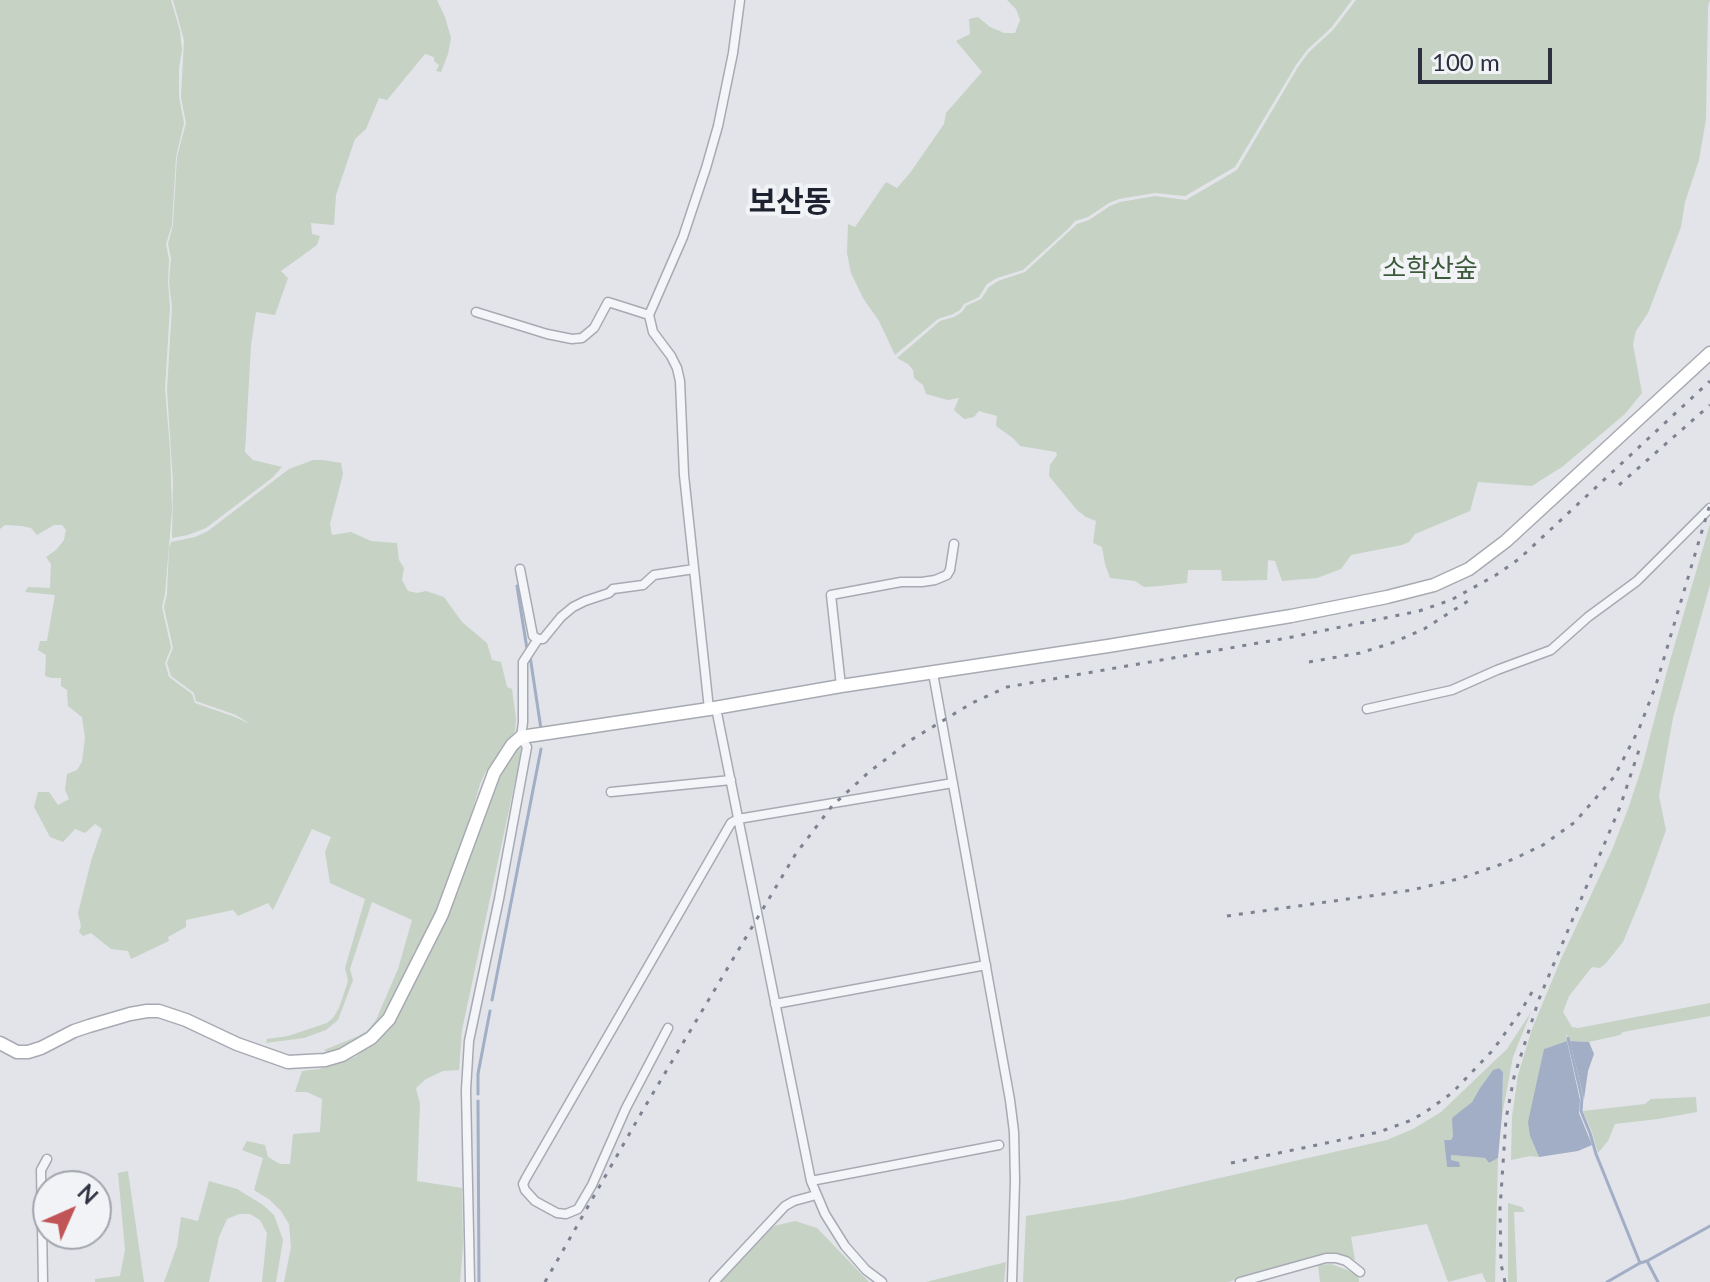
<!DOCTYPE html>
<html>
<head>
<meta charset="utf-8">
<style>
  body { margin:0 }
  #map { position:relative; width:1710px; height:1282px; overflow:hidden; background:#e2e4e9; font-family:Lato,sans-serif }
  canvas { display:block }
  .north { position:absolute; left:32px; top:1170px; width:80px; height:80px; box-sizing:border-box; background:#f1f3f7; border:2px solid #a2a5ad; border-radius:50%; rotate:45deg; font-size:22px; font-weight:700; line-height:32px; text-align:center; color:#2c303f }
  .north::after { content:''; display:block; margin:auto; width:28px; height:36px; background:#c15456; clip-path:polygon(50% 0,100% 100%,50% 72%,0 100%) }
  .scale { position:absolute; left:1418px; top:48px; width:134px; height:36px; box-sizing:border-box; border:4px solid #2c303f; border-top:0; padding-left:10px; font-size:24px; line-height:28px; white-space:nowrap; color:#2c303f; -webkit-text-stroke:6px #f1f3f7; paint-order:stroke }
</style>
</head>
<body>
<div id="map">
<canvas width="1710" height="1282"></canvas>
<div class="north">N</div>
<div class="scale">100 m</div>
</div>
<script>
const c = document.querySelector('canvas').getContext('2d');
c.lineJoin = 'round';
function fillPath(path, color) {
  c.fillStyle = color;
  c.fill(path, 'evenodd');
}
function shape(rows) {
  const path = new Path2D();
  for (const r of rows) {
    path.moveTo(r[0], r[1]);
    for (let i = 2; i < r.length; i += 2) path.lineTo(r[i], r[i + 1]);
  }
  return path;
}
function strokePath(path, color, width, dash) {
  c.strokeStyle = color;
  c.lineWidth = width;
  c.lineCap = dash ? 'butt' : 'round';
  c.setLineDash(dash || []);
  c.stroke(path);
}
function label(font, color, halo, rows, align = 'center') {
  c.font = font + ' Lato,"Noto Sans KR",sans-serif';
  c.lineWidth = 8;
  c.setLineDash([]);
  c.textBaseline = 'middle';
  c.strokeStyle = halo;
  c.fillStyle = color;
  for (const [text, x, y, turn = 0] of rows) {
    c.save();
    c.translate(x, y);
    c.rotate((+turn || 0) * Math.PI / 180);
    c.textAlign = isNaN(turn) ? turn : align;
    if (halo) c.strokeText(text, 0, 0);
    c.fillText(text, 0, 0);
    c.restore();
  }
}
fillPath(shape([
  [0,0,171,0,180,31,182,50,179,68,179,97,184,123,176,157,172,225,166,244,169,259,168,282,170,307,165,389,170,449,172,509,165,594,162,607,171,648,165,663,169,677,192,694,195,703,235,717,250,724,236,715,196,701,194,693,171,676,167,663,173,648,164,607,167,594,169,548,171,542,195,537,208,531,289,469,313,460,323,460,341,463,343,474,330,524,332,535,351,532,371,541,397,543,399,560,404,568,402,580,408,591,417,593,426,591,444,597,462,622,487,643,492,660,501,662,507,687,512,689,516,719,515,731,511,739,485,773,480,784,469,822,442,901,424,938,414,952,404,979,382,1021,374,1031,348,1047,328,1053,324,1050,356,1037,367,1031,376,1020,398,969,412,920,372,902,350,969,353,980,338,1020,326,1030,304,1038,266,1043,267,1039,288,1036,327,1023,333,1018,339,1008,348,981,345,968,365,899,330,883,325,852,331,837,312,829,273,910,268,903,238,916,233,910,186,920,186,927,168,937,169,941,131,959,128,951,111,949,91,933,83,936,79,932,81,926,78,913,91,861,102,829,95,824,85,833,75,829,63,842,50,837,34,807,38,792,49,792,58,805,69,799,65,790,67,774,77,770,82,762,85,738,82,717,68,706,67,690,61,686,61,678,52,678,45,676,46,655,38,650,40,641,47,641,55,595,25,592,28,587,50,588,51,564,46,557,56,550,64,540,66,530,62,525,54,525,37,535,31,528,22,526,5,525,0,529],
  [173,0,437,0,445,17,451,38,448,54,441,72,436,71,439,65,434,61,434,57,425,54,387,100,379,98,366,129,355,139,336,195,334,225,311,223,312,234,320,236,317,245,281,271,288,278,275,315,256,312,251,345,245,452,253,460,282,467,272,478,206,528,188,535,172,538,173,482,167,390,172,307,169,282,171,258,168,244,173,225,177,157,186,123,181,97,184,40],
  [1007,0,1352,0,1331,28,1307,50,1296,65,1235,167,1185,196,1155,193,1119,199,1109,203,1088,217,1075,221,1068,229,1023,270,997,278,987,284,979,297,964,304,960,310,953,314,938,319,895,355,879,321,863,298,851,273,847,253,848,224,855,227,886,182,897,188,910,173,944,124,946,113,982,72,956,41,970,34,969,19,978,17,990,27,1004,33,1015,33,1020,20,1016,9],
  [1356,0,1710,0,1708,6,1706,119,1699,160,1685,202,1681,227,1648,313,1636,331,1633,344,1642,393,1625,414,1562,467,1538,482,1532,486,1478,482,1470,511,1415,534,1409,542,1402,545,1351,555,1341,569,1317,578,1282,581,1275,561,1268,560,1267,580,1222,581,1221,570,1188,570,1187,583,1160,586,1144,587,1135,581,1110,578,1105,564,1102,547,1093,543,1096,521,1086,517,1077,510,1049,476,1050,465,1057,455,1056,452,1020,446,1013,438,996,426,997,416,979,411,974,417,964,419,954,410,959,398,948,400,926,394,923,385,914,378,913,370,908,364,897,358,940,321,954,317,962,312,966,306,981,299,989,287,998,281,1025,272,1077,224,1089,220,1110,206,1120,202,1155,196,1186,200,1237,170,1298,67,1309,52,1333,30],
  [1710,524,1710,585,1673,718,1659,796,1666,830,1645,889,1623,942,1606,963,1600,968,1592,967,1569,996,1563,1012,1572,1027,1578,1028,1710,1003,1710,1016,1623,1032,1620,1035,1589,1042,1570,1041,1568,1035,1566,1036,1567,1041,1544,1049,1530,1136,1539,1157,1530,1156,1511,1160,1512,1117,1518,1075,1532,1029,1561,959,1612,850,1628,809,1642,767,1667,671],
  [518,747,521,748,520,758,462,1030,459,1070,443,1071,426,1079,416,1088,420,1104,417,1181,462,1188,463,1246,460,1282,284,1282,291,1247,289,1224,281,1211,270,1200,254,1190,263,1158,242,1150,247,1141,265,1145,268,1157,280,1164,290,1164,293,1134,320,1132,322,1099,307,1092,295,1092,302,1071,319,1069,355,1057,386,1031,396,1019,449,912,503,770],
  [1531,1012,1513,1057,1502,1115,1503,1072,1499,1068,1493,1070,1480,1088,1472,1102,1453,1118,1453,1136,1451,1140,1444,1140,1447,1167,1460,1167,1451,1160,1451,1155,1485,1158,1489,1163,1498,1158,1495,1282,1486,1282,1482,1273,1448,1282,1427,1224,1351,1237,1355,1260,1339,1254,1327,1255,1228,1282,1023,1282,1026,1216,1123,1200,1387,1140,1413,1129,1441,1112,1507,1049],
  [1696,1097,1697,1112,1658,1119,1615,1124,1608,1141,1598,1153,1592,1132,1583,1111,1645,1104,1651,1099],
  [128,1171,144,1282,95,1282,95,1279,120,1276,125,1250,118,1173],
  [209,1181,237,1189,263,1205,274,1215,283,1240,276,1282,262,1282,267,1233,260,1220,250,1214,239,1214,227,1219,219,1237,209,1282,164,1282,177,1246,181,1217,198,1221],
  [1508,1203,1522,1207,1525,1212,1514,1212,1517,1282,1508,1282],
  [795,1221,817,1228,869,1282,721,1282,774,1226],
  [1006,1262,1004,1282,926,1282],
  [1331,1264,1358,1274,1359,1282,1320,1282,1318,1265]
]), '#c6d2c4');
fillPath(shape([
  [1567,1041,1580,1100,1579,1113,1592,1145,1578,1151,1539,1157,1530,1136,1528,1122,1544,1049],
  [1570,1041,1589,1042,1594,1054,1588,1071,1584,1099],
  [1499,1068,1503,1072,1502,1115,1498,1158,1489,1163,1485,1158,1451,1155,1451,1160,1459,1162,1460,1167,1447,1167,1444,1140,1451,1140,1453,1136,1452,1118,1472,1102,1480,1088,1493,1070]
]), '#a1aec5');
strokePath(shape([
  [517,586,527,649],
  [530,656,541,729],
  [492,1000,541,749],
  [1568,1038,1582,1098,1581,1111,1590,1133,1596,1154,1640,1263,1607,1282],
  [478,1094,478,1074,490,1011],
  [478,1101,479,1282],
  [1647,1261,1710,1226],
  [1640,1263,1647,1261,1658,1282]
]), '#a1aec5', 3);
const street = shape([
  [476,312,547,334,572,339,582,338,594,328,608,302,649,315],
  [520,569,533,636,538,639,543,639,561,617,573,607,585,601,609,593,613,589,643,585,654,575,694,569],
  [933,673,1010,1100,1014,1132,1015,1181,1012,1282],
  [841,686,831,595,901,582,922,582,935,580,947,575,950,570,954,544],
  [716,708,811,1181,825,1214,845,1246,866,1270,882,1282],
  [709,709,684,475,680,381,677,368,671,356,653,332,649,315,683,237,706,168,718,126,733,53,740,0],
  [1367,709,1452,690,1497,670,1551,650,1588,617,1637,581,1710,508],
  [611,792,731,780],
  [775,1004,986,965],
  [668,1028,626,1108,592,1185,578,1209,566,1214,557,1213,535,1201,525,1190,523,1184,526,1178,731,823,738,819,953,783],
  [811,1181,999,1145],
  [43,1282,41,1170,47,1159],
  [470,1282,466,1090,469,1041,499,899,527,747,521,737,523,722,523,662,538,639],
  [714,1282,785,1206,794,1201,816,1195],
  [1240,1282,1326,1258,1336,1258,1346,1261,1360,1272]
]);
const secondary = shape([
  [0,1043,17,1052,28,1052,41,1048,74,1031,89,1026,130,1014,147,1011,159,1011,186,1020,237,1044,288,1062,325,1060,342,1055,371,1038,389,1019,442,914,494,773,512,745,521,737,709,709,841,686,1108,646,1291,616,1387,597,1434,585,1469,569,1506,541,1710,353]
]);
strokePath(street, '#a8aab3', 11);
strokePath(secondary, '#a8aab3', 15);
strokePath(street, '#f4f5f8', 8);
strokePath(secondary, '#fff', 12);
strokePath(shape([
  [1619,485,1710,405],
  [1309,662,1360,653,1392,643,1424,629,1468,601],
  [1227,916,1412,890,1462,878,1502,864,1522,855,1543,845,1575,822,1614,777,1639,729,1656,685,1710,504],
  [1231,1163,1379,1132,1409,1121,1424,1113,1452,1093,1493,1050,1521,1011,1536,985],
  [545,1282,643,1110,795,855,832,806,869,772,911,740,972,703,1007,687,1287,638,1419,611,1451,600,1496,575,1519,559,1710,381],
  [1505,1282,1501,1264,1500,1209,1506,1119,1514,1077,1539,999,1620,807,1640,747]
]), '#7d8291', 3, [4, 8]);
label('26px', '#3c5a3a', '#f1f3f7', [
  ["소학산숲",1430,269]
]);
label('bold 30px', '#1e2230', '#f1f3f7', [
  ["보산동",790,202]
]);
</script>
</body>
</html>
